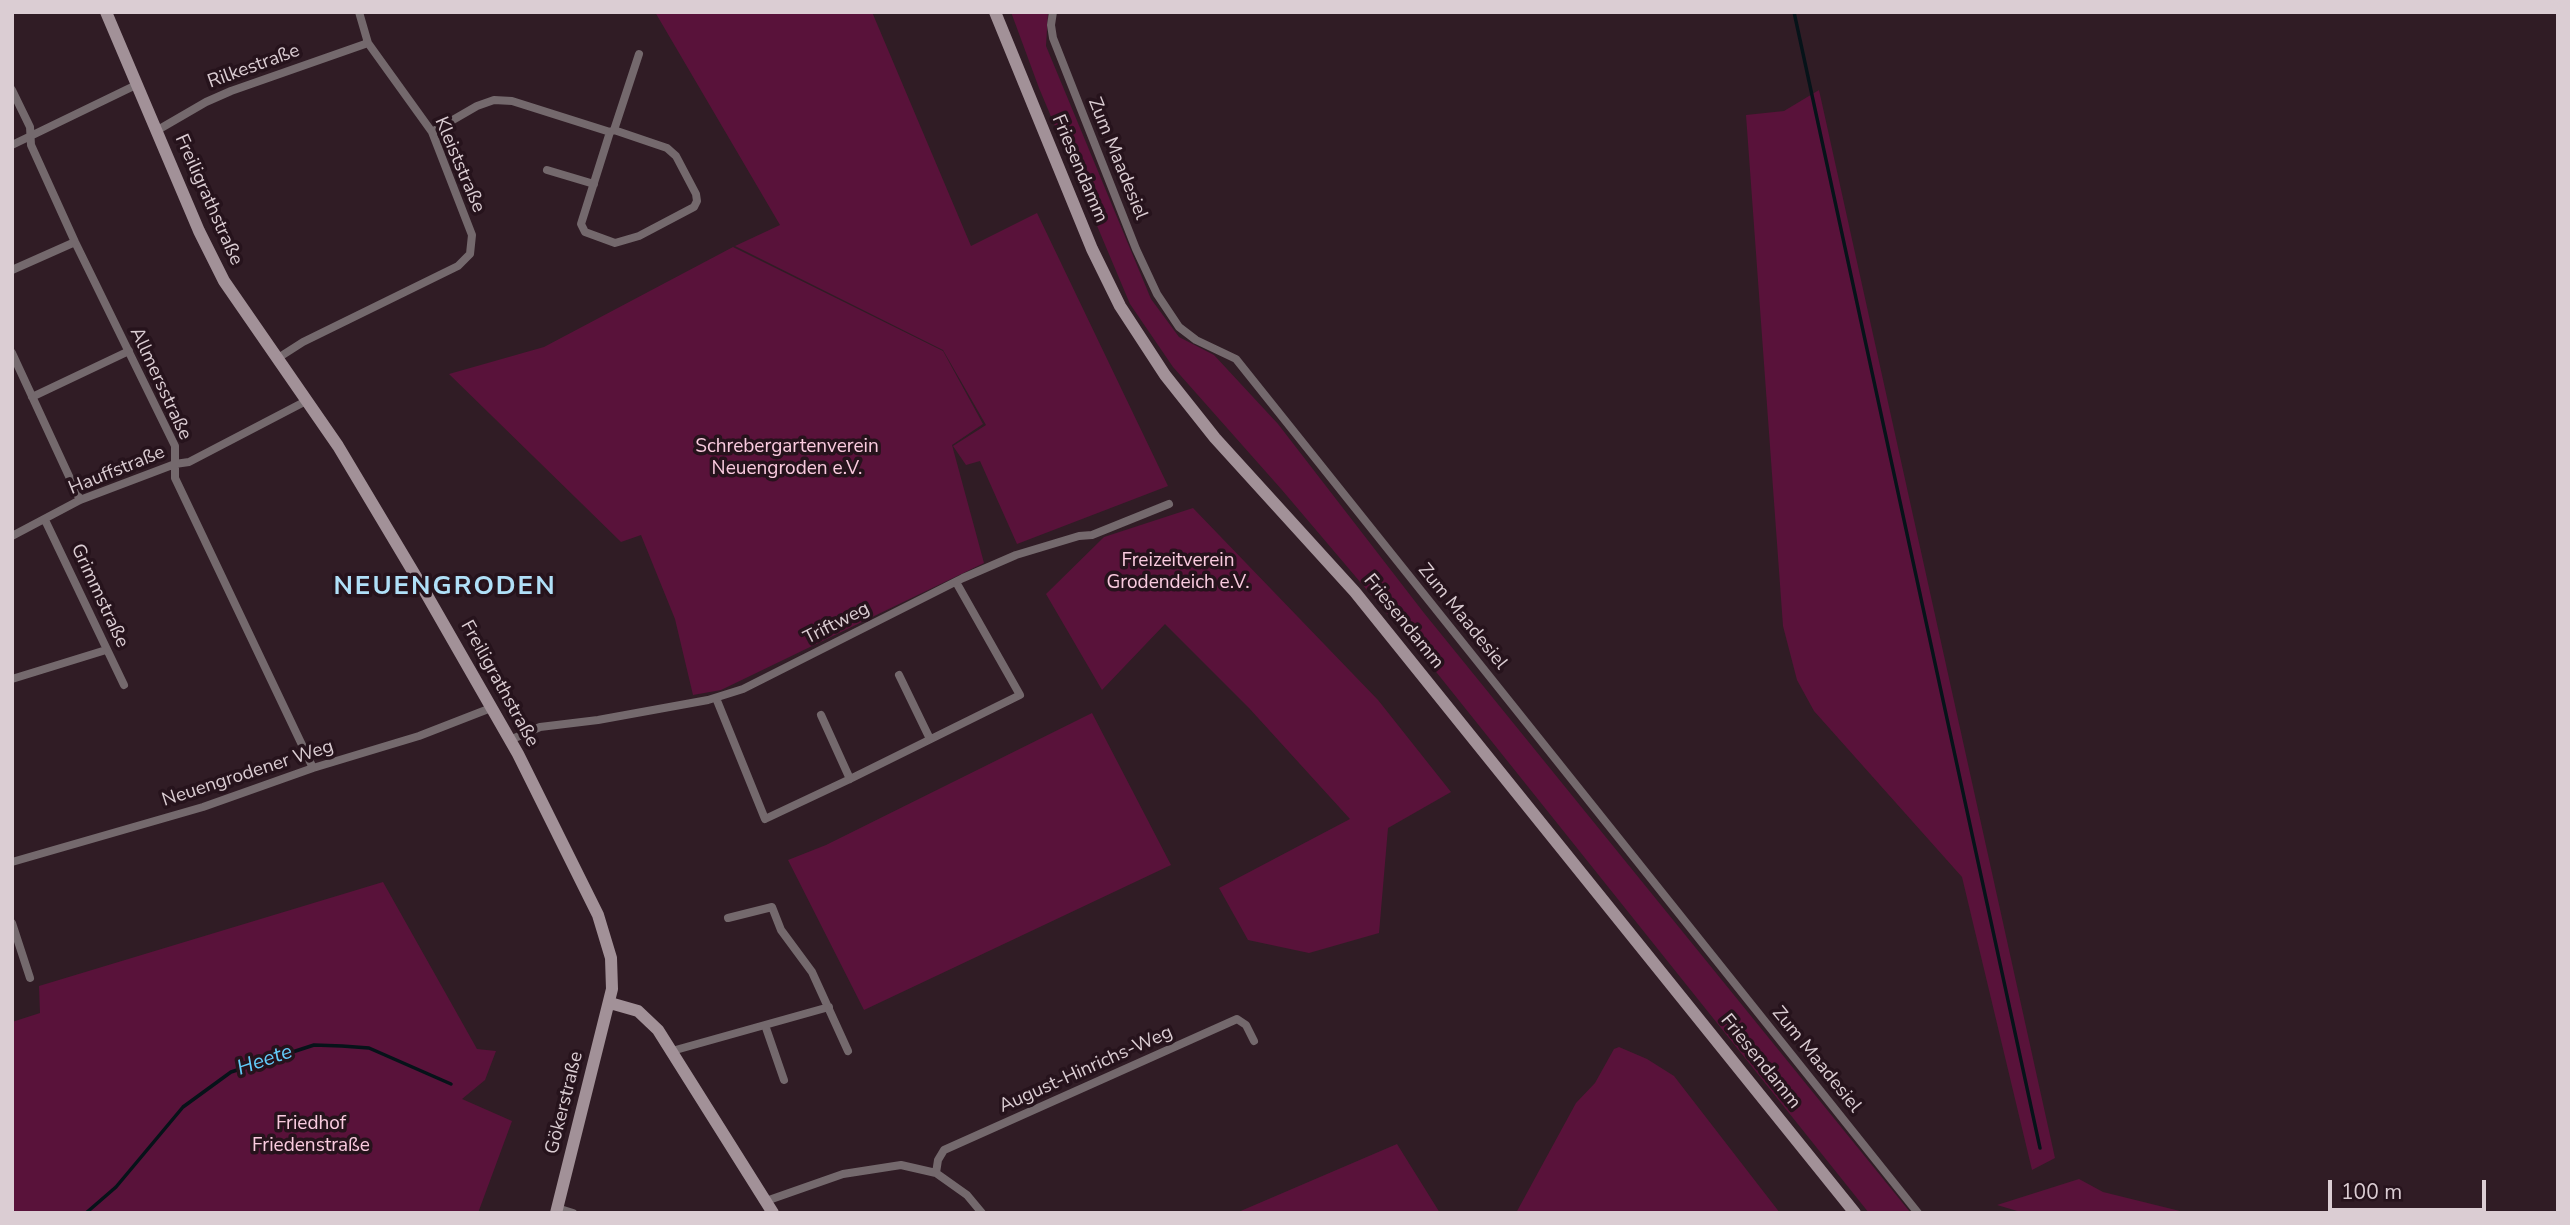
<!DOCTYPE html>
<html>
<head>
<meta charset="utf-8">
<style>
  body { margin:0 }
  #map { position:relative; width:2570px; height:1225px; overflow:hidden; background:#301c25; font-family:"Nunito Sans",sans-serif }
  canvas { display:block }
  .frame { position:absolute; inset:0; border:14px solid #dbcdd3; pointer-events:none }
  .scale { position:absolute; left:2328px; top:1180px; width:158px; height:32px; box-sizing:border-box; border:4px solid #dbcdd3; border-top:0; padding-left:9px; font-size:21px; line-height:24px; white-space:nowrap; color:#dbcdd3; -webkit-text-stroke:5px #26131c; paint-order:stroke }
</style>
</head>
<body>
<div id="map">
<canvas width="2570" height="1225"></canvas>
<div class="frame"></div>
<div class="scale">100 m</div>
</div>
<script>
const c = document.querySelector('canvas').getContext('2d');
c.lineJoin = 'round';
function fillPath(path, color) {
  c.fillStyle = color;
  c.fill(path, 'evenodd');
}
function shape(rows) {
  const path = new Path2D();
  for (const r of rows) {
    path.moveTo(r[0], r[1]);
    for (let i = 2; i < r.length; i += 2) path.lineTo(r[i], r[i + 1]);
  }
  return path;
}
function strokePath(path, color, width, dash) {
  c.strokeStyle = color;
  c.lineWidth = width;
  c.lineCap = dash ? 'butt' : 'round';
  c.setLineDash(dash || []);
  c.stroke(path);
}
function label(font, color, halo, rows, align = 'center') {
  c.font = font + ' "Nunito Sans",sans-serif';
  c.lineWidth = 7;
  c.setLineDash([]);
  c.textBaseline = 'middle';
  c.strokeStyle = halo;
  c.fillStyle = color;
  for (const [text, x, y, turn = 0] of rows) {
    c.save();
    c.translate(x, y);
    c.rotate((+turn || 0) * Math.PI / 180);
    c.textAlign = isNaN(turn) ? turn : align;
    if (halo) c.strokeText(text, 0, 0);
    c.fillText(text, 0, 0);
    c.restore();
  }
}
fillPath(shape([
  [655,12,872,12,971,246,1037,213,1168,486,1017,544,980,461,966,465,953,446,986,425,943,350,735,246,780,225],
  [1011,12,1048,12,1046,46,1151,299,1179,337,1214,355,1278,424,1424,613,1910,1212,1869,1213,1429,663,1282,490,1173,367,1130,304,1039,88],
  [1819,90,2055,1158,2032,1170,1962,877,1814,711,1797,680,1783,626,1746,115,1784,111],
  [733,247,943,351,983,424,952,445,984,563,721,690,693,695,675,619,641,535,621,542,449,374,544,347],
  [1193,508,1378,700,1451,792,1388,828,1379,933,1309,953,1248,940,1219,888,1350,819,1249,708,1165,624,1102,690,1046,594,1104,537],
  [1092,713,1171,865,864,1010,788,860,826,845],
  [383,882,477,1049,496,1051,485,1080,462,1099,512,1121,478,1213,12,1213,12,1022,40,1013,39,986],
  [1619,1047,1647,1059,1674,1076,1780,1213,1516,1213,1576,1103,1595,1083,1614,1049],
  [1397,1144,1440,1213,1236,1213],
  [2079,1179,2103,1192,2188,1213,2024,1213,1997,1205]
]), '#59123a');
strokePath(shape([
  [1794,12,2040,1148],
  [86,1213,116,1187,183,1107,231,1072,314,1045,342,1046,369,1048,451,1084]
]), '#061319', 3.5);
strokePath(shape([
  [1053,12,1051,25,1053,38,1136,249,1157,294,1179,327,1196,340,1236,359,1918,1213],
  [12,90,30,127,31,145,75,242,175,446,175,478,313,768],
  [614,130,639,54],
  [156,131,206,102,231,91,368,43],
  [432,132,477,106,494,100,512,101,610,132,581,224,585,232,615,243,639,236,694,207,697,201,696,194,676,156,667,148,614,130,610,132],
  [12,145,136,85],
  [547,170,594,184],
  [12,270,75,242],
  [12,353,80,500],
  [278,358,303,342,458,266,470,254,472,235,432,132,368,43,359,12],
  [32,397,129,351],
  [45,520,124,685],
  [12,536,80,500,175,464,189,462,308,400],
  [899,675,930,739],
  [12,679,106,650],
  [716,698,765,819,850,779,1020,695,956,582],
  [821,715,850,779],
  [510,740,540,727,598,720,708,700,743,689,963,578,1016,555,1079,536,1092,535,1169,504],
  [12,862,203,807,313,768,419,736,491,708],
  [728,918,772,907,781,930,812,972,848,1051],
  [12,923,30,978],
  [765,1025,784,1080],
  [672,1051,829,1007],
  [936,1173,938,1160,944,1150,1237,1019,1246,1025,1254,1041],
  [766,1201,843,1174,901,1165,936,1173,967,1195,982,1213],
  [557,1208,573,1213]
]), '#74696d', 8);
strokePath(shape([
  [106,12,199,231,224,281,338,446,424,590,518,754,598,915,611,958,612,989,556,1213],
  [995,12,1092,249,1120,306,1165,375,1215,438,1355,592,1855,1213],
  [610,1003,638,1011,658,1030,773,1213]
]), '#a29198', 12);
label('19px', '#dbcdd3', '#26131c', [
  ["Rilkestraße",254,67,-20],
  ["Zum Maadesiel",1117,159,68],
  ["Kleiststraße",459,165,67],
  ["Friesendamm",1079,169,67],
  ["Freiligrathstraße",208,200,66],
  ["Allmersstraße",160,384,65],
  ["Hauffstraße",117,471,-22],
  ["Grimmstraße",99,596,65],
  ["Zum Maadesiel",1462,617,51],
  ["Friesendamm",1403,622,51],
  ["Triftweg",837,624,-27],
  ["Freiligrathstraße",499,684,61],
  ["Neuengrodener Weg",248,774,-18],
  ["Zum Maadesiel",1816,1060,51],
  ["Friesendamm",1760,1062,51],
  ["August-Hinrichs-Weg",1086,1070,-24],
  ["Gökerstraße",565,1103,-76]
]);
label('19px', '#facbdf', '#26131c', [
  ["Schrebergartenverein",787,447],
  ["Neuengroden e.V.",787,469],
  ["Freizeitverein",1178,561],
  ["Grodendeich e.V.",1178,583],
  ["Friedhof",311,1124],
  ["Friedenstraße",311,1146]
]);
label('italic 21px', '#63ccfa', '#26131c', [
  ["Heete",265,1061,-19]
]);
c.letterSpacing = '2px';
label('bold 26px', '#b0e0f8', '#26131c', [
  ["NEUENGRODEN",445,588]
]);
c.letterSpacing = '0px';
</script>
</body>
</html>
